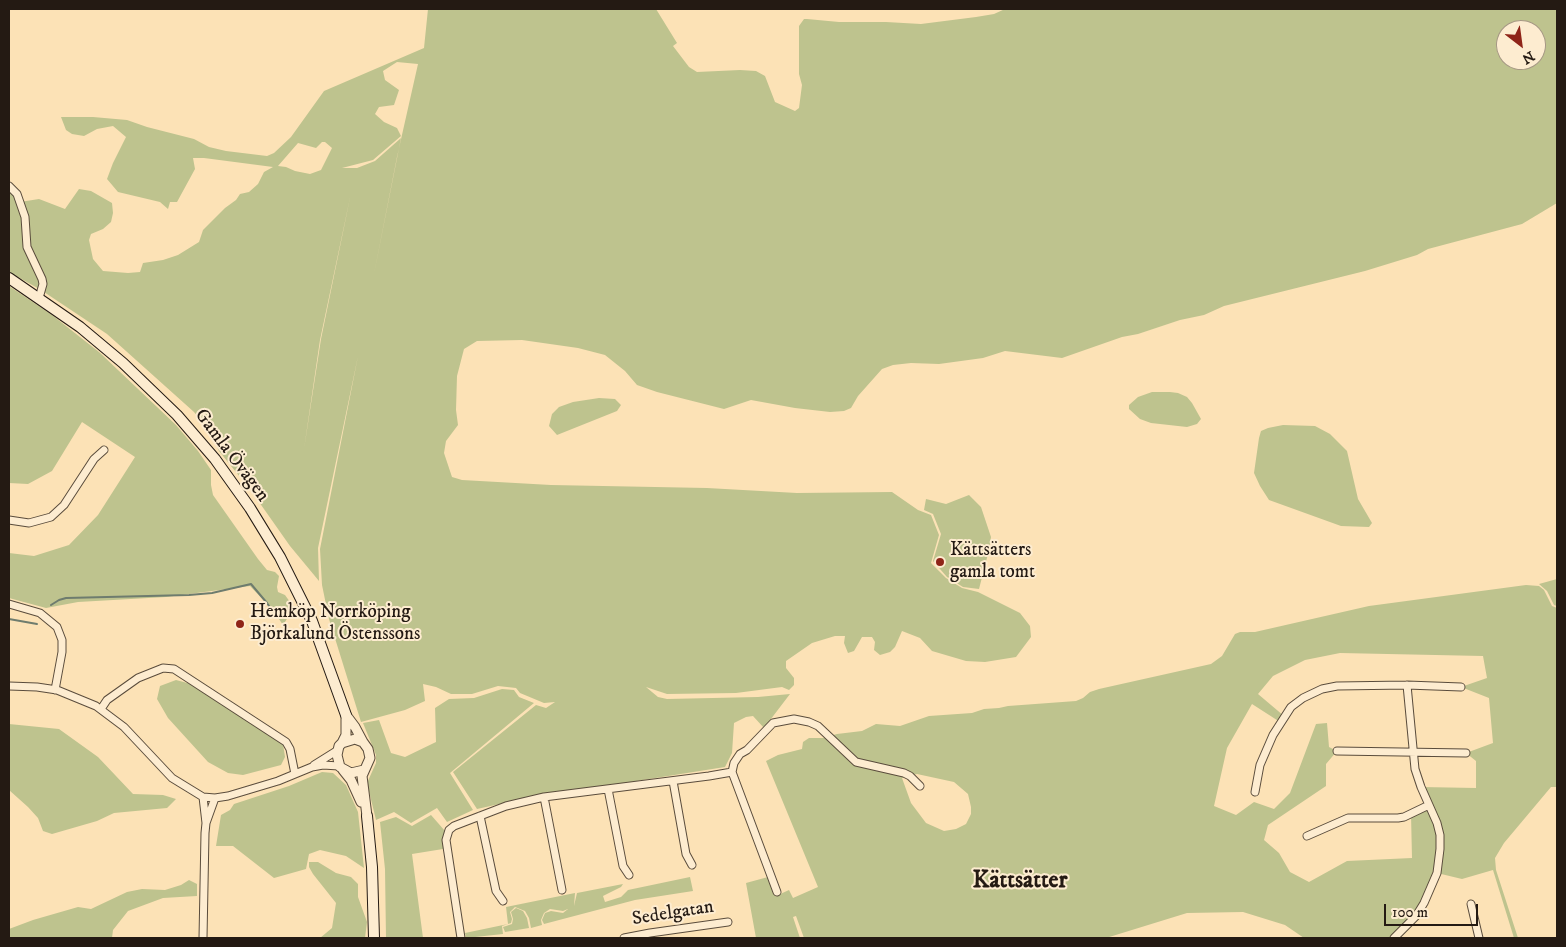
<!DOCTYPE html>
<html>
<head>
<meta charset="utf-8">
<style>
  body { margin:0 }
  #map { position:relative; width:1566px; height:947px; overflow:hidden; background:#fce2b6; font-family:"IM FELL DW Pica",serif }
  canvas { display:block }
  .frame { position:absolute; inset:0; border:10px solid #241a13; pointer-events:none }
  .north { position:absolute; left:1496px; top:20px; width:50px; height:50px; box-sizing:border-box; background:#fdecd0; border:1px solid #a69884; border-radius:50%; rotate:150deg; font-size:14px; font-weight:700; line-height:20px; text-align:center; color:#241a13 }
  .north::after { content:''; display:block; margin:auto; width:18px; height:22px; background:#8f2418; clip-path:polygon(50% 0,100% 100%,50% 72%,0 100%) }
  .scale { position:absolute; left:1384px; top:904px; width:94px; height:22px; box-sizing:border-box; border:2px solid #241a13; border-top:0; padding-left:6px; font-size:15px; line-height:18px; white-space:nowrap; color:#241a13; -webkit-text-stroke:4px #fdecd0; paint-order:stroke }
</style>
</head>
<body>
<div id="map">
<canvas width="1566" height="947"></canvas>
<div class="frame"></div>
<div class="north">N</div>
<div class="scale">100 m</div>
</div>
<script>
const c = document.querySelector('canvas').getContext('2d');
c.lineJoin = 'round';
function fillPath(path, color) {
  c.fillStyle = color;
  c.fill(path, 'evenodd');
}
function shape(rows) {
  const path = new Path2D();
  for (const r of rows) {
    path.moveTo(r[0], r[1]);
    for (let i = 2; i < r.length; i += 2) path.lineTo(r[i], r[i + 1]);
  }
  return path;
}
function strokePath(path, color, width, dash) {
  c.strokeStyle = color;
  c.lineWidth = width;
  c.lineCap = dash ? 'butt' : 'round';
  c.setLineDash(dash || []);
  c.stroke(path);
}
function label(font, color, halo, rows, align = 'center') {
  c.font = font + ' "IM FELL DW Pica",serif';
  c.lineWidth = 4;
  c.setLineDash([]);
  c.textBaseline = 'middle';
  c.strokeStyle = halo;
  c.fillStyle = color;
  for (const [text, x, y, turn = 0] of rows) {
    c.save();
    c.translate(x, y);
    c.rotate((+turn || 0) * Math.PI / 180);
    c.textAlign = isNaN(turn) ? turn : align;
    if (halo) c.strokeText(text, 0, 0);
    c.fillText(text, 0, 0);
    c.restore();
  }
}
fillPath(shape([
  [428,9,656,9,677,43,673,46,689,67,697,72,740,70,756,71,765,76,775,102,795,111,799,108,802,85,799,74,799,26,804,19,807,19,839,22,886,22,921,24,976,17,994,14,1005,9,1557,9,1557,203,1522,224,1428,249,1417,255,1365,271,1224,306,1204,315,1180,320,1138,334,1122,337,1062,358,1005,351,983,358,939,364,911,363,893,365,882,369,858,396,851,408,844,411,830,412,795,408,751,400,724,409,657,392,637,385,625,371,605,355,578,348,522,340,477,341,464,349,457,376,456,410,458,425,446,441,444,453,452,477,462,480,551,485,707,488,797,493,892,492,918,510,931,515,939,535,931,563,946,578,962,588,978,592,1020,613,1030,626,1031,637,1016,657,985,662,966,661,932,651,920,638,902,631,895,647,890,652,880,655,874,650,875,642,872,637,862,637,854,651,848,653,844,643,845,636,835,636,812,643,786,661,786,668,794,678,794,685,789,690,782,687,736,693,667,694,646,687,658,697,667,699,758,697,790,694,764,728,753,716,746,717,734,723,732,753,725,767,567,792,544,794,477,809,453,772,536,705,546,708,555,702,544,703,520,693,516,688,498,686,472,694,451,694,436,687,423,684,425,701,405,710,361,722,329,619,322,585,320,549,358,356,318,548,319,581,290,546,252,492,219,451,210,432,194,412,107,334,41,290,9,272,9,186,20,202,39,199,65,209,79,189,91,191,112,203,113,213,111,222,103,229,91,234,89,240,93,259,103,271,128,273,140,272,143,263,163,260,178,255,199,242,203,230,225,208,236,200,240,194,249,192,258,184,264,172,273,167,204,158,193,158,195,169,177,202,170,202,168,209,160,202,118,192,107,179,113,163,126,137,113,126,97,129,84,136,72,134,66,130,61,117,93,117,127,120,147,127,194,139,209,147,226,151,267,156,274,153,291,137,324,91,424,48],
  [1506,30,1536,30,1536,60,1506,60],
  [397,62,418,64,397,157,372,284,401,138,375,161,357,168,342,168,373,160,401,136,397,128,384,122,375,114,379,107,394,105,399,90,385,80,383,71],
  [322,142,325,142,332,148,321,170,310,174,295,171,286,167,278,166,298,143,316,148],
  [351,193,321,339,304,449,320,340],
  [9,286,52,315,99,352,176,425,198,451,211,470,211,485,213,495,258,559,267,570,275,572,279,576,277,587,278,592,285,595,290,602,292,611,283,625,273,610,250,586,166,597,78,602,46,608,9,598,9,553,34,556,69,545,98,515,135,457,82,422,52,471,28,484,9,483],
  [1152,392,1170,392,1178,393,1187,397,1192,403,1201,419,1197,424,1187,427,1151,423,1140,419,1129,409,1129,405,1138,397],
  [599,398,615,399,621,405,617,411,557,435,549,426,552,414,559,407,573,402],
  [1283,425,1315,426,1330,434,1347,451,1358,499,1372,523,1369,527,1341,526,1269,500,1260,486,1254,473,1259,438,1261,431,1268,428],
  [969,495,981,507,991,537,989,550,979,589,963,587,947,577,933,561,941,534,933,514,924,510,926,499,946,504],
  [1557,579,1557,606,1554,605,1547,591,1539,584],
  [1526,585,1539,586,1544,590,1552,606,1557,608,1557,787,1551,787,1504,843,1495,858,1496,870,1518,938,1514,938,1493,870,1462,879,1437,873,1424,903,1394,938,1304,938,1285,925,1243,912,1187,913,1106,938,804,938,796,916,793,917,800,938,756,938,746,883,768,877,776,896,789,890,793,898,818,887,766,761,778,755,802,749,803,742,809,738,823,738,837,734,862,731,876,724,900,726,929,716,972,713,984,709,999,708,1008,706,1076,701,1083,698,1090,692,1099,689,1211,664,1222,656,1235,634,1240,632,1255,632,1369,606],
  [1340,653,1483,656,1487,678,1461,687,1489,698,1493,743,1466,753,1476,761,1476,788,1421,787,1429,805,1411,814,1412,858,1347,861,1309,882,1290,872,1279,853,1264,840,1268,825,1326,786,1326,764,1337,751,1329,747,1327,723,1316,724,1290,793,1274,809,1254,802,1236,815,1214,806,1227,748,1252,704,1280,722,1284,716,1258,694,1273,676,1305,660],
  [917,774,954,782,968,794,971,807,971,814,966,824,956,829,944,831,926,823,911,803,902,778],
  [176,680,195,685,271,728,283,744,285,757,281,765,243,775,228,773,208,762,168,718,157,699,160,686],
  [502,689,514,690,519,697,534,703,450,773,473,810,447,822,437,808,411,823,394,812,376,820,367,783,376,763,376,755,363,723,379,720,391,753,405,757,436,742,435,708,449,699,474,698],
  [9,724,59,729,98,757,133,794,163,795,176,799,167,808,114,813,97,821,52,834,43,831,38,818,28,807,9,790],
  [322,772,333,773,346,785,358,812,364,868,346,856,320,850,309,854,306,869,274,878,233,846,216,846,221,815,230,810,234,804,289,786],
  [431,815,445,831,443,842,443,849,412,854,423,938,386,938,385,869,380,822,396,817,412,826],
  [309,862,318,862,336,873,351,877,358,884,358,897,367,922,365,938,320,938,332,928,336,903,313,874,309,867],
  [690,877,693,891,635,900,544,924,542,920,545,913,551,911,563,913,568,909,563,911,550,909,544,913,541,920,542,925,531,928,529,918,525,911,515,907,510,912,512,919,511,923,502,926,503,934,466,938,465,933,508,924,506,907,575,893,574,906,577,893,623,884,621,887,603,896,605,902,621,897,628,890],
  [189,880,197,884,197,896,163,898,128,911,113,930,112,938,9,938,9,929,33,920,78,907,91,909,127,892,142,889,165,890,181,885],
  [516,908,523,911,527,918,529,928,505,932,503,927,512,924,513,919,511,912]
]), '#bec38e');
strokePath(shape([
  [51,605,59,600,66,598,189,595,212,593,251,584,267,603,275,615],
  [9,619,37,624]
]), '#6e7c6e', 2);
const minor = shape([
  [9,186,17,194,25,217,27,247,42,279,43,284,39,298],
  [9,520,29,523,51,517,64,505,94,459,104,450],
  [9,604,40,613,57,627,62,640,62,652,55,690],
  [9,686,37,687,57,690,96,706,124,727,172,778,203,797,215,798,228,796,278,781,312,767,323,765,339,766],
  [101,709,107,700,138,678,163,668,174,669,286,742,290,749,295,774],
  [1337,751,1466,753],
  [314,765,338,750],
  [732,772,734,763,740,754,747,750,773,723,794,719,809,722,818,726,856,762,904,773,910,776,920,786],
  [673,781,686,854,692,865],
  [608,789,623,866,629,875],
  [1255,792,1260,765,1273,735,1291,707,1303,698,1322,689,1337,686,1407,685,1461,687],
  [203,797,206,823],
  [544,797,562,890],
  [480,816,496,891,503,901],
  [1307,836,1348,818,1398,818,1404,817,1429,805],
  [1471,904,1479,938],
  [203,938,205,833,206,823,215,798],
  [461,938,446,840,449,830,454,826,506,806,544,797,709,776,732,772,777,892],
  [624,938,650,933,728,922],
  [1394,938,1416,916,1424,903,1437,873,1440,849,1440,835,1437,823,1421,787,1415,769,1407,685]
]);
const tertiary = shape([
  [346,715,355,727,363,742],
  [342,743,346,735,346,715],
  [343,770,351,780,361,802],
  [364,770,351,773,340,767,337,755,339,746,342,743,355,739,363,742,368,749,370,758,362,776,367,816]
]);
const secondary = shape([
  [9,278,80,327,123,363,177,415,215,459,250,508,280,557,312,621,346,715],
  [367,816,372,867,374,938]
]);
strokePath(minor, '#5a4c3c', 9);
strokePath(tertiary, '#5a4c3c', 11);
strokePath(secondary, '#241a13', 12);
strokePath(minor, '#fdecd0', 7);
strokePath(tertiary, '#fdecd0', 9);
strokePath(secondary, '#fdecd0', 10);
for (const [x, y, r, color] of [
  [940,562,5,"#8f2418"],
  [240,624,5,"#8f2418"]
]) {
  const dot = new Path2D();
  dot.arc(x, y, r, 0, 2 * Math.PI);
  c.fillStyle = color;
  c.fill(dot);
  strokePath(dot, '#fdecd0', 2);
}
label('19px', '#241a13', '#fdecd0', [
  ["Gamla Övägen",231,456,53],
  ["Sedelgatan",673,914,-9]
]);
label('19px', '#241a13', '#fdecd0', [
  ["Kättsätters",950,551],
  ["gamla tomt",950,573],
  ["Hemköp Norrköping",250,613],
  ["Björkalund Östenssons",250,635]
], 'left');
label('bold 24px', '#241a13', '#fdecd0', [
  ["Kättsätter",1020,882]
]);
</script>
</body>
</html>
